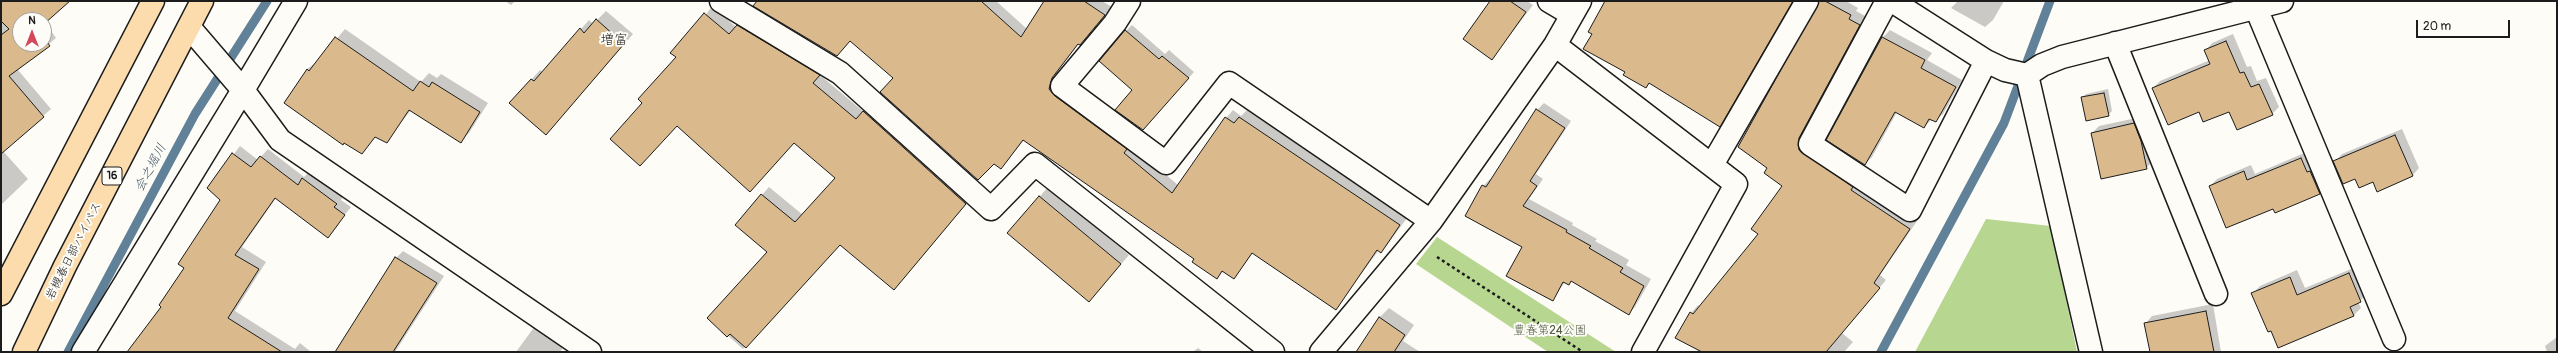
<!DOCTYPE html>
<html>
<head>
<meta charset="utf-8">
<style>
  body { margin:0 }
  #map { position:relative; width:2558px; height:353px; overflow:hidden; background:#fdfcf7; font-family:Pangolin,sans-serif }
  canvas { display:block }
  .frame { position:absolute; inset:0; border:2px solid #1c1c1c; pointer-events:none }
  .north { position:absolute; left:12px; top:12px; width:40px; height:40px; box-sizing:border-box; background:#fdfcf7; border:1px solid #a3a29f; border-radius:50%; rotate:0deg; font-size:11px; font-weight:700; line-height:16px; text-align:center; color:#1c1c1c }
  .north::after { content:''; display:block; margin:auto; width:14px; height:18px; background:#d1495b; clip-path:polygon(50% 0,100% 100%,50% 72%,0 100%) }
  .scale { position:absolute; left:2416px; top:20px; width:94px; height:18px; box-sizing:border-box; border:2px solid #1c1c1c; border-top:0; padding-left:5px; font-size:12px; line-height:14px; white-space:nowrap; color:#1c1c1c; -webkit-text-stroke:3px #fdfcf7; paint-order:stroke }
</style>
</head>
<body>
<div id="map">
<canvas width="2558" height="353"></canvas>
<div class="frame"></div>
<div class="north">N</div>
<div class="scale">20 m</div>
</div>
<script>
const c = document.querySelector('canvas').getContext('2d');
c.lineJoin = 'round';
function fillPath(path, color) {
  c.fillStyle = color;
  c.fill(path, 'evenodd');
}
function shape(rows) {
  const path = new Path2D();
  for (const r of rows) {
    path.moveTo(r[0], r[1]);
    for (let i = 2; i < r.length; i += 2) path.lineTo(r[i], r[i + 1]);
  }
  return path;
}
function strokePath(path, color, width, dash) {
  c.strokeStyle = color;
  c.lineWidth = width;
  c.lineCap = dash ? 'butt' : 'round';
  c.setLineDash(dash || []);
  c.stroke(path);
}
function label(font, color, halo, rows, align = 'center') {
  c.font = font + ' Pangolin,"Klee One",sans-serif';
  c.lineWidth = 4;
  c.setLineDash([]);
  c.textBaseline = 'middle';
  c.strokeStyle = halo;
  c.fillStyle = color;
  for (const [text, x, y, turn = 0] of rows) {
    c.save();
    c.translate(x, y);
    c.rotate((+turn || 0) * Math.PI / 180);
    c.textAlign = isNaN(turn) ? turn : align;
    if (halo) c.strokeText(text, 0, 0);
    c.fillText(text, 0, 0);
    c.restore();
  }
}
fillPath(shape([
  [1986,219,2051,226,2077,352,1915,352],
  [1437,237,1616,352,1548,352,1416,264]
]), '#b7d68f');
fillPath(shape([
  [1,1,68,1,45,22,56,38,18,70,51,109,3,151,28,179,1,205],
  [20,20,44,20,44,44,20,44],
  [505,1,515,1,511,5],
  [758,1,996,1,1027,29,1045,1,1102,1,1112,7,1079,43,1059,70,1056,81,1178,185,1226,118,1233,110,1241,116,1247,110,1407,218,1388,244,1381,251,1379,250,1336,308,1253,253,1234,277,1224,271,1217,277,1195,259,1024,140,1001,168,851,40],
  [1491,1,1527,1,1533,5,1492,59],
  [1606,1,1795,1,1727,118,1720,125,1650,83,1646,87,1627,72,1593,34],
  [1819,1,1846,1,1858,8,1856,11,1867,17,1806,130,1858,182,1917,221,1880,275,1886,280,1842,333,1853,342,1844,352,1697,352,1698,349,1691,313,1698,305,1701,307,1760,234,1783,186,1769,167],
  [1955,1,2004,1,1993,20,1985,27,1951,8,1957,2],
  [712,6,736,27,745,18,826,68,820,75,864,112,871,104,973,196,901,281,840,244,743,349,708,318,769,252,736,224,769,187,803,215,837,178,794,142,677,125,643,103],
  [606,11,633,34,554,125,510,103,540,70,543,72,589,20,593,24],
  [1132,25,1165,54,1169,50,1194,72,1149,123,1134,89,1126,31],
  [345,29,421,82,429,73,437,78,441,74,488,103,469,133,461,141,411,110,386,141,376,136,361,153,307,69,317,62],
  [1890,30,1932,53,1927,60,1962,80,1943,114,1935,121,1931,120,1924,127,1897,112,1872,157,1865,164,1828,140,1883,37],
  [2233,34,2247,67,2251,66,2257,81,2266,78,2279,107,2272,114,2230,110,2199,111,2153,88,2160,81,2210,60,2206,50,2212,43],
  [2108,89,2112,111,2108,115,2082,98,2086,94],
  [1544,103,1571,121,1536,174,1543,179,1529,199,1573,223,1572,225,1597,239,1595,241,1629,260,1626,265,1651,279,1635,307,1629,313,1572,281,1568,284,1565,282,1553,299,1524,247,1483,186,1490,179,1492,180,1537,110],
  [2141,117,2153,161,2146,168,2092,133,2099,126],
  [2402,129,2419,168,2412,176,2374,181,2356,178,2335,162,2342,154],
  [240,146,258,160,268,149,304,177,310,171,343,196,341,200,351,207,328,236,276,198,242,247,266,262,235,311,295,349,300,343,311,352,128,352,163,307,185,267,222,199,209,187],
  [2309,151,2327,186,2319,193,2273,208,2210,186,2217,179,2251,165,2255,174],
  [1048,187,1129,255,1089,301,1008,233],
  [403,251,444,276,395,352,336,352,396,258],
  [2356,267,2368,294,2358,302,2361,308,2354,315,2279,346,2253,293,2260,286,2297,270,2305,288],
  [2213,304,2221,352,2157,352,2145,324,2152,316],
  [1389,308,1414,325,1403,341,1420,352,1357,352,1380,317],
  [535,326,565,345,560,352,516,352],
  [2557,337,2557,352,2547,352,2545,346],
  [1198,348,1203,352,1193,352]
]), '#0003');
strokePath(shape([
  [68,352,195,114,267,1],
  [1881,352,2004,123,2050,1]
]), '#618199', 9);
const building = shape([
  [1,1,70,1,44,24,44,20,20,20,20,44,44,44,44,38,50,46,9,76,44,117,1,154,1,35,9,29,1,21,1,1],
  [757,1,981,1,1021,37,1044,1,1084,1,1105,15,1080,45,1078,44,1052,78,1049,89,1055,96,1127,149,1124,153,1172,193,1225,117,1234,123,1239,117,1400,225,1381,253,1377,250,1336,310,1252,253,1234,279,1222,271,1217,279,1192,262,1194,259,1023,140,1001,169,994,164,978,180,880,92,893,78,850,41,837,56,753,6,757,1],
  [1490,1,1510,1,1526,12,1492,60,1463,39,1490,1],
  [1605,1,1793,1,1720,127,1649,83,1646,88,1623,75,1625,72,1583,49,1592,34,1588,32,1605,1],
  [1819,1,1825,1,1851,15,1849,19,1860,25,1799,138,1799,150,1853,187,1851,190,1910,229,1874,283,1880,288,1826,352,1702,352,1675,338,1690,312,1693,314,1758,234,1751,229,1782,186,1764,173,1767,168,1738,147,1819,1],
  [704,13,729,34,737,25,820,75,813,83,856,119,863,111,966,204,894,290,840,245,746,348,730,334,727,337,707,318,767,252,735,225,761,194,795,222,835,178,794,143,750,192,677,126,640,166,610,139,642,103,638,99,676,57,670,53,704,13],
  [596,19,624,44,546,135,509,103,531,79,534,81,580,28,584,33,596,19],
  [1125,30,1159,59,1162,56,1189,78,1143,130,1115,110,1132,90,1099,61,1125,30],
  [335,37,413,91,420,81,429,87,432,82,480,112,461,143,409,110,387,143,375,137,362,154,344,143,343,145,284,103,307,69,309,71,335,37],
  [1882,37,1925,60,1921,68,1956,87,1936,122,1929,119,1924,128,1895,112,1865,165,1826,140,1882,37],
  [2226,41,2240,73,2244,72,2251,87,2259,84,2273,115,2237,130,2229,112,2203,122,2199,112,2168,125,2152,88,2210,64,2204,50,2226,41],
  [2104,93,2109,116,2086,121,2081,97,2104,93],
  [1536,109,1565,128,1530,181,1537,186,1523,206,1567,230,1566,232,1591,246,1589,248,1623,268,1620,272,1644,286,1629,315,1571,281,1569,285,1563,282,1553,301,1506,276,1522,247,1465,216,1482,185,1486,187,1536,109],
  [2134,123,2141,141,2147,169,2101,179,2091,133,2134,123],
  [2395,135,2413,176,2377,192,2373,182,2359,188,2355,179,2343,184,2333,161,2395,135],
  [232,153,251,167,260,156,298,185,302,178,337,204,334,207,345,215,328,238,275,198,235,255,259,269,228,318,282,352,127,352,161,307,159,305,184,268,178,264,220,200,207,188,232,153],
  [2301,158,2307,172,2310,171,2320,194,2275,213,2273,209,2226,228,2209,186,2244,171,2247,180,2301,158],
  [1039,196,1121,264,1089,302,1007,233,1039,196],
  [395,257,437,283,393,352,335,352,395,257],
  [2349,273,2361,302,2350,307,2354,316,2278,348,2271,331,2268,332,2251,293,2290,277,2297,295,2349,273],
  [2206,311,2214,352,2150,352,2144,323,2206,311],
  [1379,317,1405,335,1394,352,1356,352,1379,317]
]);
fillPath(building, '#daba8d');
strokePath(building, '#1c1c1c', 1);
const minor = shape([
  [296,1,243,90,280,140,590,352],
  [721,1,840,73,991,209,1035,164,1273,352],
  [1129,1,1115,23,1062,86,1166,163,1229,83,1431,221],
  [1549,1,1571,14],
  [1887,1,1810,144,1910,210,1986,61],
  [1892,1,1986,61,2005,70,2027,75,2091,352],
  [2256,8,2394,339],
  [2115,43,2216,294],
  [1555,45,1736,184,1643,352],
  [2027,75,2042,65,2062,57,2282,1],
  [1712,165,1807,1],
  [83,352,243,90,189,27],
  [1321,352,1431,221,1555,45,1580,1]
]);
const highway = shape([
  [1,294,153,1],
  [24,352,65,266,202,1]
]);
strokePath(minor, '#1c1c1c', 25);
strokePath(highway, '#1c1c1c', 25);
strokePath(shape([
  [1437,257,1583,352]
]), '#1c1c1c', 2.5, [3, 3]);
strokePath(minor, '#fdfcf7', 22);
strokePath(highway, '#fcdcac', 22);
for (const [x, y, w] of [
  [112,176,20]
]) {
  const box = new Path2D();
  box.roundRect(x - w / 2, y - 9, w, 18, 3);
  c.fillStyle = '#fdfcf7';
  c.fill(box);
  strokePath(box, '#1c1c1c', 1);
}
label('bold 11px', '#1c1c1c', null, [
  ["16",112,176]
]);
label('12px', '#1c1c1c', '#fdfcf7', [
  ["岩槻春日部バイパス",74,251,-63]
]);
label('12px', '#525d44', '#fdfcf7', [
  ["豊春第24公園",1550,331]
]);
label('italic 13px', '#445765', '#fdfcf7', [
  ["会之堀川",151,168,-62]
]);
label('14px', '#1c1c1c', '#fdfcf7', [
  ["増富",614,40]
]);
</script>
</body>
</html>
